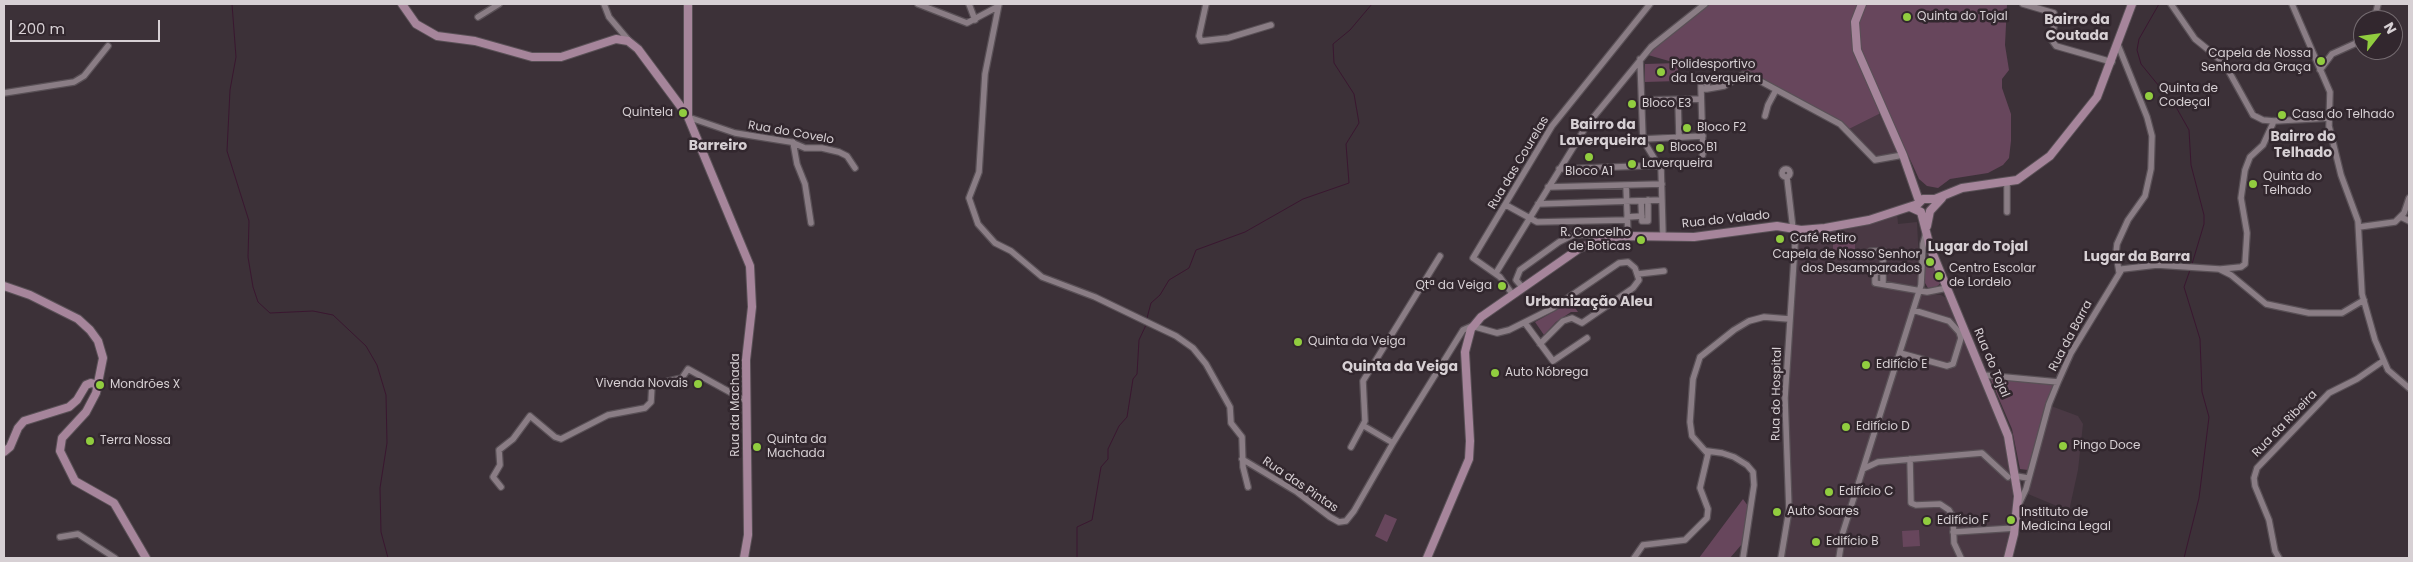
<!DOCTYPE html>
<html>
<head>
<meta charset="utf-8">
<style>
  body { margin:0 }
  #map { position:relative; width:2413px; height:562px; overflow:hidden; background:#3c3138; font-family:Poppins,sans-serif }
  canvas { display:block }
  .frame { position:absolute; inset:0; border:5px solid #d7d0d4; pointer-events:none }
  .north { position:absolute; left:2353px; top:10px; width:50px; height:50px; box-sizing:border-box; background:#32272e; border:1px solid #746b70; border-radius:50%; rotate:60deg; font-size:14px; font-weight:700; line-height:20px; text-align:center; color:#d7d0d4 }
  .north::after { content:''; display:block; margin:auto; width:18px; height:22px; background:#91cd3f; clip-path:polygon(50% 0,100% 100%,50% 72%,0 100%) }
  .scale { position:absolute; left:10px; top:20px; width:150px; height:22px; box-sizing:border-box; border:2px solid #d7d0d4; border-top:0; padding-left:6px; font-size:15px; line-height:18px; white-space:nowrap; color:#d7d0d4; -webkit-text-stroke:4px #32272e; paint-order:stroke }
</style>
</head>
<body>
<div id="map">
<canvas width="2413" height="562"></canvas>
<div class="frame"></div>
<div class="north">N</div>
<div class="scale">200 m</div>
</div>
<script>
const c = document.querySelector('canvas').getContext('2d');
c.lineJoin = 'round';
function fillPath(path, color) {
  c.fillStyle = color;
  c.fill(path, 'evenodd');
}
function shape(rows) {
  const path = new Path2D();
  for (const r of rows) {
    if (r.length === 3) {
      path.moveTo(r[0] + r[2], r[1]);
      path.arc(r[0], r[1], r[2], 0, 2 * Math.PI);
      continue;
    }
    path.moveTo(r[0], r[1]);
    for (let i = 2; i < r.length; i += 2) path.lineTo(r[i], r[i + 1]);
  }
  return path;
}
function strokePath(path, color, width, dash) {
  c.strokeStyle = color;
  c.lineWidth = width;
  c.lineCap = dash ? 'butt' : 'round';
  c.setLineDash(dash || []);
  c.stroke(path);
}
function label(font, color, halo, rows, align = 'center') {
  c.font = font + ' Poppins,sans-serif';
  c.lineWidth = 5;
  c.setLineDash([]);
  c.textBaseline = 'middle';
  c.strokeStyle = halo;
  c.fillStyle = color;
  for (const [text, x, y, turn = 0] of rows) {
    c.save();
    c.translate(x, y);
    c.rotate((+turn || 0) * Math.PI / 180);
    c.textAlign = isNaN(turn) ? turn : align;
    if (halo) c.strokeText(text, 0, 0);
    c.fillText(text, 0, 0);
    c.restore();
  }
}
fillPath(shape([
  [1879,114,1900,154,1876,160,1847,130],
  [1897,211,1898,224,1917,222,1920,282,1917,286,1913,287,1912,292,1941,295,1948,299,2003,428,2014,474,2011,525,2006,551,2004,558,1784,558,1791,510,1787,396,1793,280,1797,280,1797,277,1794,276,1796,244,1800,238,1809,234,1858,224],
  [2051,406,2078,416,2083,424,2078,470,2069,511,2028,494]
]), '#4a3944');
fillPath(shape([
  [1710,4,1859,4,1853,21,1852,41,1880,110,1879,114,1847,130,1833,118,1747,72,1714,61,1669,61,1648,55,1650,50],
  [1867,4,2007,4,2005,45,2009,70,2002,79,2002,88,2011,114,2011,141,2009,158,2003,165,1988,173,1950,179,1938,188,1927,186,1919,179,1862,54,1858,33,1860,16],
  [1678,63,1678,81,1645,82,1645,64],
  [1833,236,1855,236,1855,249,1833,250],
  [1932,256,1941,283,1936,287,1928,288,1925,283,1925,258],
  [1571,302,1578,312,1571,312,1556,322,1544,335,1535,322],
  [1990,378,2054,384,2046,404,2028,470,2020,469,2012,429],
  [1743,499,1748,506,1742,544,1730,558,1699,558],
  [1385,514,1397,519,1387,542,1375,536],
  [1919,530,1920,546,1903,547,1902,531]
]), '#67465c');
strokePath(shape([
  [232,4,236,57,230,90,227,151,249,221,248,257,253,287,258,302,270,313,313,311,333,315,366,346,377,365,386,395,387,443,380,488,381,532,388,558],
  [2159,4,2139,39,2137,50,2141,64,2176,107,2189,130,2191,165,2204,215,2204,224,2192,264],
  [1147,318,1151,303,1160,295,1169,280,1189,268,1196,250,1245,232,1303,199,1349,183,1346,144,1359,123,1354,94,1334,63,1333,44,1350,30,1372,4],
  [1077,558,1077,527,1092,520,1101,467,1108,459,1108,449,1119,426,1127,417,1133,379,1137,374,1139,340,1146,325],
  [2184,558,2199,498,2209,417,2202,392,2200,339,2184,287,2190,270]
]), '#3a1730', 1);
const street = shape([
  [604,4,609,17,631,43],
  [918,4,967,23,997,7],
  [969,4,975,20],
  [999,4,985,74,979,172,969,198,978,224,995,243,1011,251,1042,277,1095,297,1176,336,1193,348,1206,364,1230,407,1231,423,1242,437,1243,467,1248,487],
  [1206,4,1199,36,1201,41,1228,38,1271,25],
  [2023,4,2054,13,2055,22,2051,39,2056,46,2112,62],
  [2171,4,2195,39,2216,56,2227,68,2253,115,2263,120,2274,121,2329,118],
  [2292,4,2330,92,2329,126,2341,175,2358,221,2362,294,2375,340,2388,370,2409,388],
  [478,17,499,4],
  [2374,20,2378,4],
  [2118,45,2147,117,2152,136,2151,169,2145,196,2128,220,2117,244,2116,253,2119,272],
  [1640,59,1643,140,1654,158,1656,166],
  [2320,70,2332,54,2363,40],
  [1707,81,1707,89,1701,89,1701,82,1707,81],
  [1707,89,1724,86,1743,75,1749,75,1840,124,1875,160,1903,155],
  [4,93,74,82,84,76,108,46],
  [1642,100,1701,99],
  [1678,100,1679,137],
  [1765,116,1768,105,1776,90],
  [688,117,735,133,791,142,805,148,822,148,839,152,847,156,855,168],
  [1643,139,1703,136],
  [793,142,797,164,805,184,811,223],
  [1661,166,1663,236],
  [1786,173,4],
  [1559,169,1697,164,1701,161,1703,153,1701,89],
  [1787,178,1793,229],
  [1626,185,1628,236],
  [1548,187,1662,184],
  [1641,201,1642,221,1648,221,1648,200],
  [1538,204,1662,200],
  [1506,205,1537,222,1627,220],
  [2007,212,2007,182],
  [1627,217,1642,216],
  [2401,217,2409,221],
  [2359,227,2395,222,2404,213,2409,198],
  [1871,251,1883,251,1883,272],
  [2221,269,2241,267,2245,264,2247,233,2241,198,2245,170,2250,157,2263,145,2274,121],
  [1496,273,1587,125,1651,47,1705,4],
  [1638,274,1664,271],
  [1883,283,1883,272,1875,272,1875,283,1927,292,1947,288],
  [1523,288,1516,280,1520,270,1559,242,1571,236,1585,234,1598,240],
  [1513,295,1500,277,1473,258,1552,126,1650,4],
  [1525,323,1553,361,1587,338],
  [1900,353,1947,366,1953,364,1961,338,1959,332,1949,321,1913,310],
  [1983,375,2058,382],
  [1364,426,1393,443],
  [1351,447,1365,421,1363,381,1440,256],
  [1707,451,1722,453,1734,457,1747,465,1753,472,1754,485,1743,558],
  [1242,459,1297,492,1330,517,1339,522,1346,521,1354,511,1393,443,1463,330,1472,326,1497,333,1509,330,1553,308,1619,263,1628,262,1635,268,1639,280,1633,288,1582,323,1572,318,1563,321,1540,344],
  [1910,459,1911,503,1916,505,1940,504,1949,510,1953,517,1954,543,1961,558],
  [1863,469,1878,462,1982,453,2008,477],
  [2016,476,2028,478],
  [501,487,493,477,500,465,499,450,513,439,530,416,555,437,561,439,608,415,645,408,651,402,652,385,682,378,688,369,746,401],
  [2018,506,2026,489,2049,404,2058,382,2071,353,2122,269,2157,265,2219,269,2231,275,2266,304,2309,313,2342,313,2364,300],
  [1953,532,2015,528],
  [60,537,78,534,115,558],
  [1634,558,1643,545,1685,540,1707,518,1708,509,1700,488,1708,454,1692,436,1690,422,1693,379,1700,357,1734,330,1749,321,1764,317,1789,319],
  [1781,558,1789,510,1785,398,1796,229],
  [1839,558,1843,532,1921,285,1923,244,1926,233],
  [2279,558,2275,551,2269,520,2255,486,2254,478,2257,468,2329,393,2357,379,2383,361]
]);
const secondary = shape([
  [402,4,416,24,437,36,475,41,532,57,561,57,616,39,628,41,638,49,687,115],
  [688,4,688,117,750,266,752,307,746,360,748,535,744,558],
  [1862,4,1855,22,1857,50,1903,155,1919,201],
  [1910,207,1921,212,1930,247,2008,436,2018,496,2014,534,2008,558],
  [1927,226,1930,211,1942,198],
  [4,286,30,295,78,319,90,330,98,341,103,358,96,393,86,412,62,438,60,451,75,481,114,503,146,558],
  [4,452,10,447,18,428,24,421,69,407,77,400,86,385,91,383,98,385],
  [1427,558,1469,459,1470,441,1465,352,1471,329,1481,317,1580,248,1605,238,1625,236,1694,237,1777,226,1801,230,1825,228,1869,220,1918,204,1923,199,1935,199,1962,188,2017,180,2050,156,2097,97,2132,4]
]);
strokePath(street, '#595056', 8);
strokePath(secondary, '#595056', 10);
strokePath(street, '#8a7d85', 5.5);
strokePath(secondary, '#a6859b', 8);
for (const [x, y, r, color] of [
  [1907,17,5,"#91cd3f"],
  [2321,61,5,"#91cd3f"],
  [1661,72,5,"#91cd3f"],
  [2149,96,5,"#91cd3f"],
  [1632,104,5,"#91cd3f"],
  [683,113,5,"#91cd3f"],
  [2282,115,5,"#91cd3f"],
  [1687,128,5,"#91cd3f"],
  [1660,148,5,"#91cd3f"],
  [1589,157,5,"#91cd3f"],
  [1632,164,5,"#91cd3f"],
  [2253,184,5,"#91cd3f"],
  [1780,239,5,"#91cd3f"],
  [1641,240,5,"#91cd3f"],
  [1930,262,5,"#91cd3f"],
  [1939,276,5,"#91cd3f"],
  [1502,286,5,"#91cd3f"],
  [1298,342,5,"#91cd3f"],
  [1866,365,5,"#91cd3f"],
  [1495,373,5,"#91cd3f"],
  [698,384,5,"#91cd3f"],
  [100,385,5,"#91cd3f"],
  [1846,427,5,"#91cd3f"],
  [90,441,5,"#91cd3f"],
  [2063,446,5,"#91cd3f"],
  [757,447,5,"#91cd3f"],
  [1829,492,5,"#91cd3f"],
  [1777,512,5,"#91cd3f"],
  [2011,520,5,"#91cd3f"],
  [1927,521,5,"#91cd3f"],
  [1816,542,5,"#91cd3f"]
]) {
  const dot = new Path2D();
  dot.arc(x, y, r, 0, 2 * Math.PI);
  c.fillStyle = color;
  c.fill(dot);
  strokePath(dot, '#32272e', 2);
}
label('12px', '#d7d0d4', '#32272e', [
  ["Quinta do Tojal",1917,17],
  ["Capela de Nossa",2311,54,"right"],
  ["Senhora da Graça",2311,68,"right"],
  ["Polidesportivo",1671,65],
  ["da Laverqueira",1671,79],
  ["Quinta de",2159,89],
  ["Codeçal",2159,103],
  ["Bloco E3",1642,104],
  ["Quintela",673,113,"right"],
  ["Casa do Telhado",2292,115],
  ["Bloco F2",1697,128],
  ["Bloco B1",1670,148],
  ["Laverqueira",1642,164],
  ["Bloco A1",1589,172,"center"],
  ["Quinta do",2263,177],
  ["Telhado",2263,191],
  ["R. Concelho",1631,233,"right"],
  ["de Boticas",1631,247,"right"],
  ["Café Retiro",1790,239],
  ["Capela de Nosso Senhor",1920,255,"right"],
  ["dos Desamparados",1920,269,"right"],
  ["Centro Escolar",1949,269],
  ["de Lordelo",1949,283],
  ["Qtª da Veiga",1492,286,"right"],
  ["Quinta da Veiga",1308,342],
  ["Edifício E",1876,365],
  ["Auto Nóbrega",1505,373],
  ["Vivenda Novais",688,384,"right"],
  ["Mondrões X",110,385],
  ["Edifício D",1856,427],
  ["Quinta da",767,440],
  ["Machada",767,454],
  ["Terra Nossa",100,441],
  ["Pingo Doce",2073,446],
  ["Edifício C",1839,492],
  ["Auto Soares",1787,512],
  ["Instituto de",2021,513],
  ["Medicina Legal",2021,527],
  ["Edifício F",1937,521],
  ["Edifício B",1826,542]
], 'left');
label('12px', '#d7d0d4', '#32272e', [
  ["Rua do Covelo",791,133,10],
  ["Rua das Courelas",1519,163,-59],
  ["Rua do Valado",1726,220,-6],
  ["Rua da Barra",2071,336,-62],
  ["Rua do Tojal",1991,363,67],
  ["Rua do Hospital",1777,394,-89],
  ["Rua da Machada",736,405,-90],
  ["Rua da Ribeira",2285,424,-46],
  ["Rua das Pintas",1300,485,34]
]);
label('bold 14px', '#d7d0d4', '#32272e', [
  ["Bairro da",2077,20],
  ["Coutada",2077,36],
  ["Bairro da",1603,125],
  ["Laverqueira",1603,141],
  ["Bairro do",2303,137],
  ["Telhado",2303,153],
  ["Barreiro",718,146],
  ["Lugar do Tojal",1978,247],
  ["Lugar da Barra",2137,257],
  ["Urbanização Aleu",1589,302],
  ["Quinta da Veiga",1400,367]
]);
</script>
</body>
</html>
